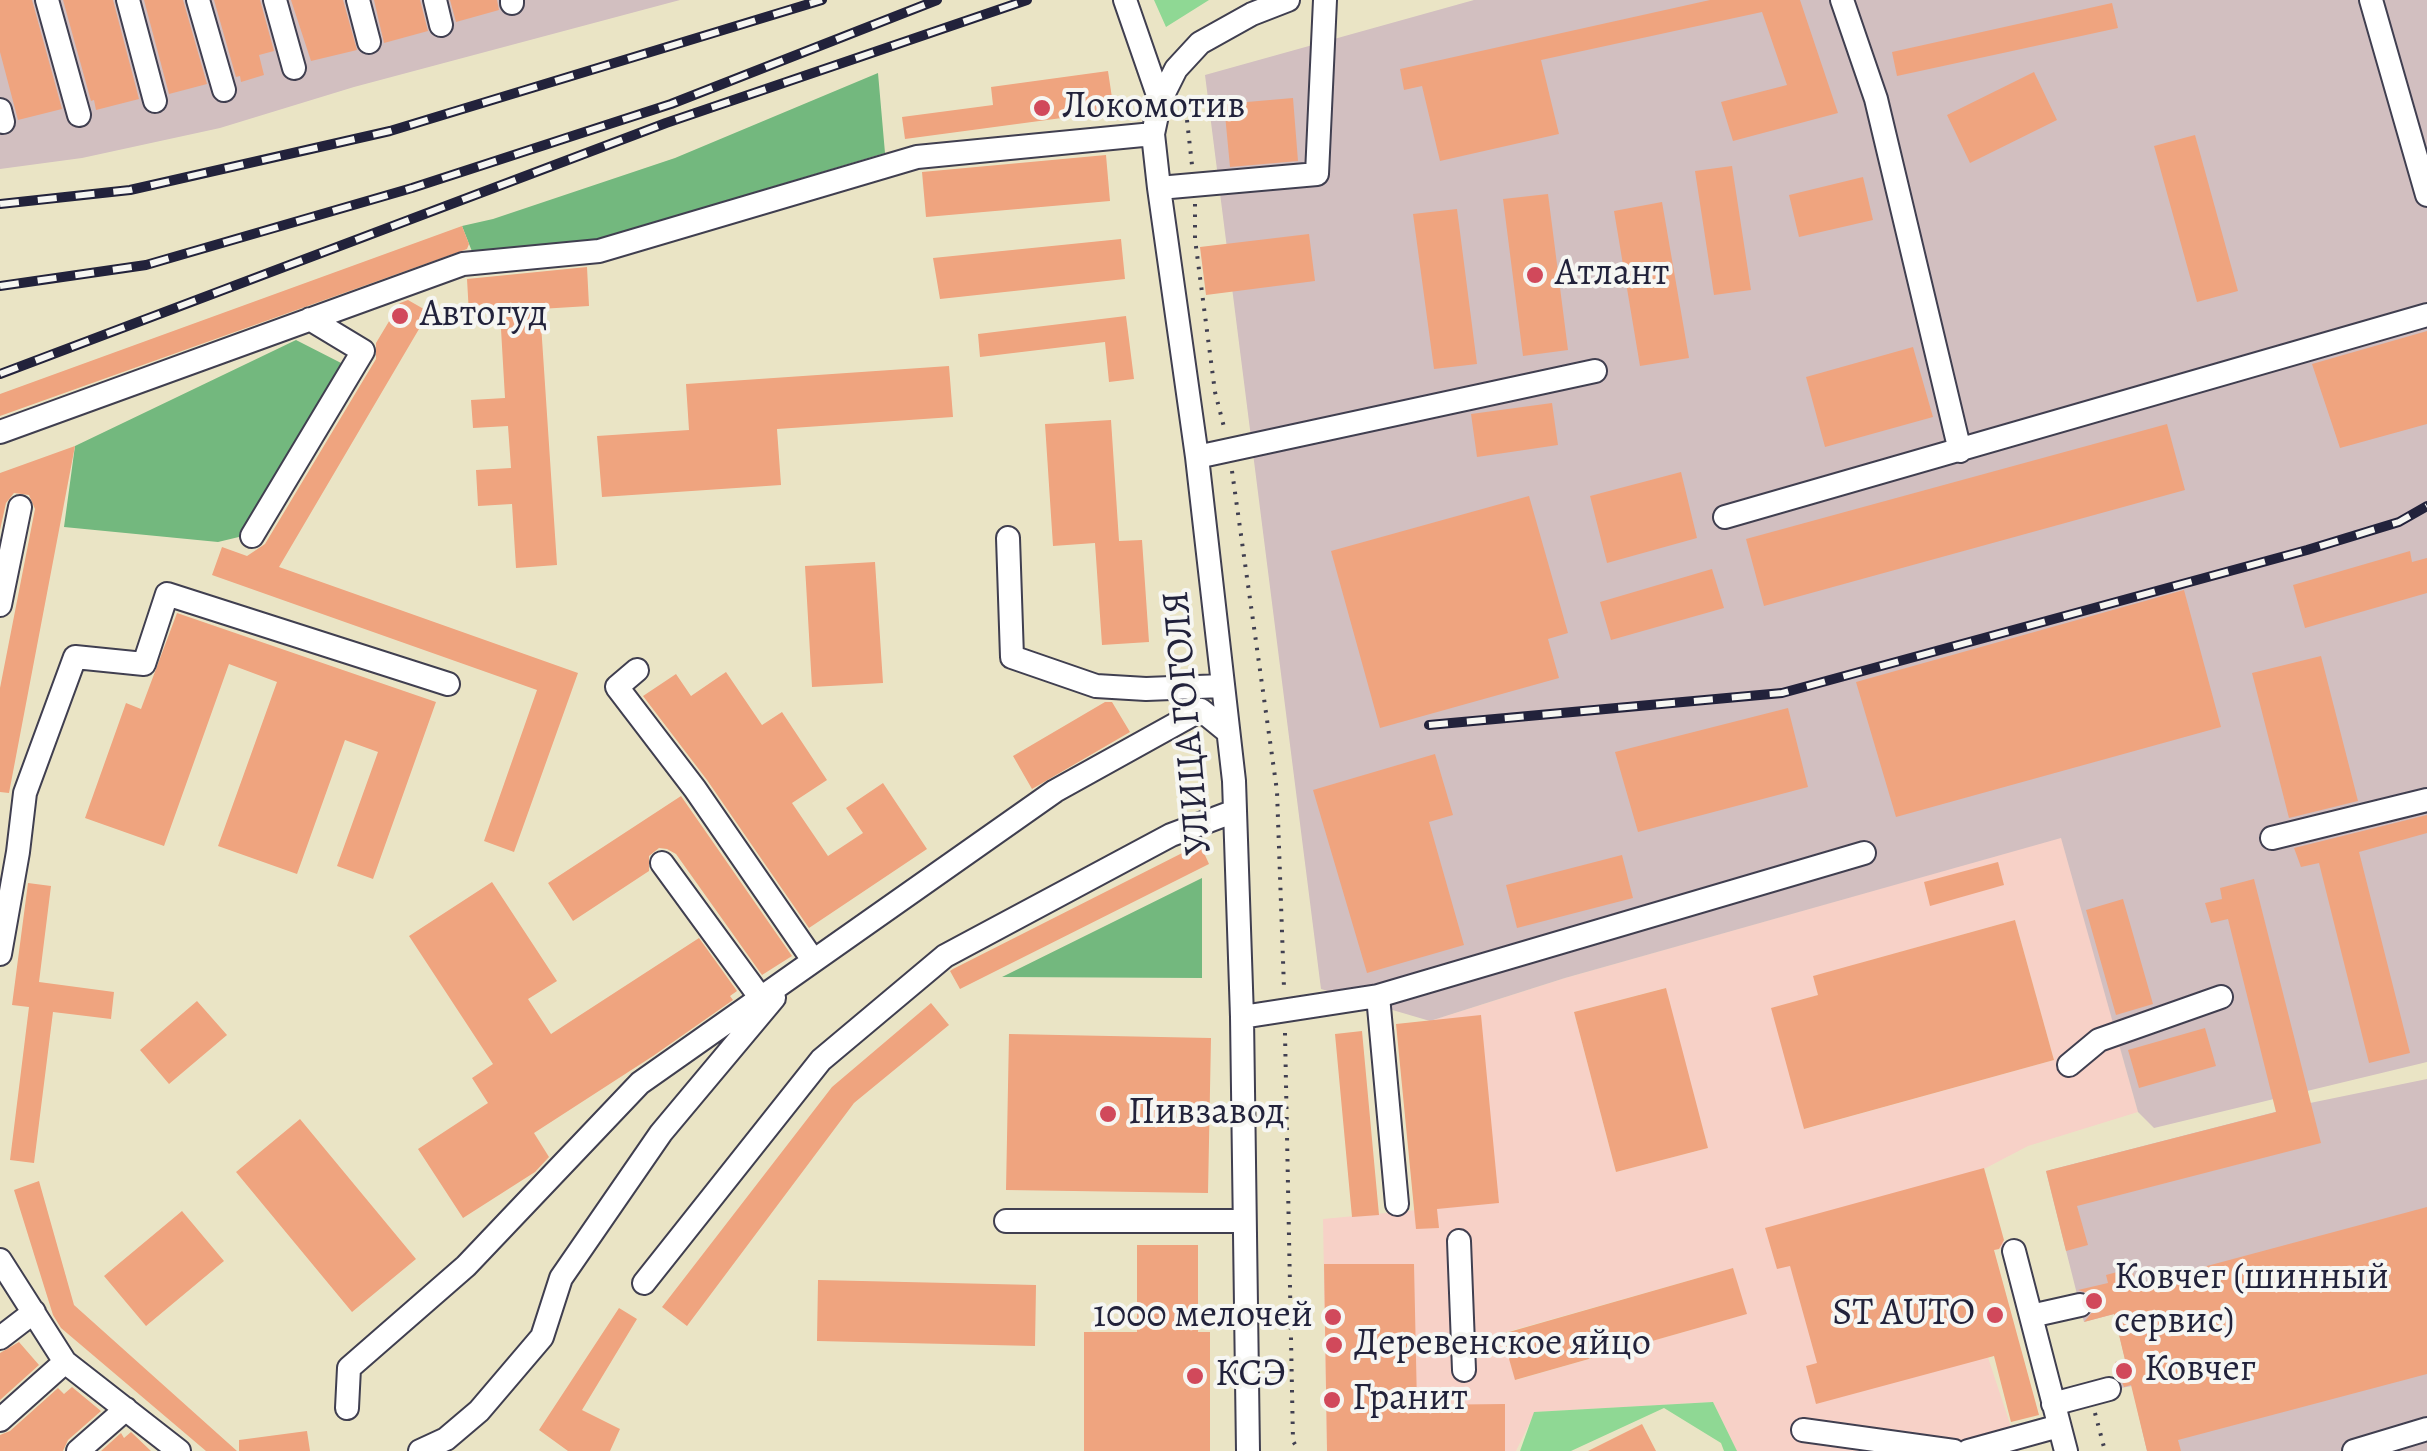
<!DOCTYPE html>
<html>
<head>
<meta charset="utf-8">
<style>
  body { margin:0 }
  canvas { display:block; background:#eae4c5 }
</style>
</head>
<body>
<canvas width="2427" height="1451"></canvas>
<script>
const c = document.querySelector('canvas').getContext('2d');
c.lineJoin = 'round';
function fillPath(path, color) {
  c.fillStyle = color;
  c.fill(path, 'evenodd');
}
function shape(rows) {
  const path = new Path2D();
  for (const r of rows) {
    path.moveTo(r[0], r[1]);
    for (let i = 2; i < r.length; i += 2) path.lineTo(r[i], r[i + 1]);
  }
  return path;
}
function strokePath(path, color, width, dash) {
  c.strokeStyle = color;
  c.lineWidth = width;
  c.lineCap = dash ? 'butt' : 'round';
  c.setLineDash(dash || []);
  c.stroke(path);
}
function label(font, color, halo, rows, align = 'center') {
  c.font = font + ' Alegreya,serif';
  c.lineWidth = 8;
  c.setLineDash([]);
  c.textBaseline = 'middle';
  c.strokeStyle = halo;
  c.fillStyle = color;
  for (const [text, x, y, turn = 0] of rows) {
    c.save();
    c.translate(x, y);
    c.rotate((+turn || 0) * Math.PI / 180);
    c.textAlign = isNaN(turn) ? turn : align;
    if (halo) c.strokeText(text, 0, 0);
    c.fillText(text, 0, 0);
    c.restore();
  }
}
fillPath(shape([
  [2062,837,2138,1112,2028,1146,1984,1169,2005,1247,1956,1261,2019,1451,1737,1451,1713,1402,1535,1412,1516,1451,1327,1451,1323,1219,1449,1207,1430,1021,1565,978],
  [2015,920,2054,1060,1805,1129,1772,1008,1818,995,1814,976],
  [1665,988,1708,1148,1616,1172,1574,1012],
  [1733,1268,1746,1314,1516,1380,1503,1333]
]), '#f7d1c7');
fillPath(shape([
  [0,0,680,0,354,87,220,128,82,158,0,169],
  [1474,0,2427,0,2427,1062,2154,1128,2138,1112,2061,838,1565,978,1430,1021,1321,989,1205,75],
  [2427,1079,2427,1451,2147,1451,2132,1386,2121,1388,2115,1362,2125,1359,2114,1314,2084,1322,2046,1171,2310,1103]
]), '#d2bfc0');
fillPath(shape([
  [1154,0,1209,0,1166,27],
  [1713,1402,1737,1451,1724,1451,1721,1443,1664,1408,1571,1451,1520,1451,1534,1412]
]), '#8fd894');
fillPath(shape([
  [878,73,885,153,595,240,473,254,462,226,493,219,675,158],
  [296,340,345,365,243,536,218,542,64,527,75,446],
  [1202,878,1202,978,1002,977]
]), '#73b87e');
fillPath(shape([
  [0,0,32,0,62,109,18,120,0,52],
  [63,0,113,0,139,99,96,110,94,100,91,101],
  [144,0,183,0,207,84,169,94],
  [214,0,260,0,274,51,259,55,264,75,241,82,240,76,236,77],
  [291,0,343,0,357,50,311,61],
  [374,0,420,0,428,31,384,43],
  [450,0,497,0,499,10,456,22],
  [1710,0,1800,0,1838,113,1733,141,1721,102,1787,85,1762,12,1541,60,1559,134,1440,161,1422,86,1404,90,1400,69],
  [2112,3,2118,28,1897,76,1892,52],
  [1108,71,1114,111,905,139,902,117,993,105,991,87],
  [2034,72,2057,120,1970,163,1947,115],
  [1293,98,1298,161,1230,167,1224,104],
  [2195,135,2238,291,2197,302,2154,146],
  [1106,155,1110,201,926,217,922,172],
  [1732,166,1751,290,1714,295,1695,171],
  [1863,177,1873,220,1799,237,1789,195],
  [1548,194,1568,350,1523,356,1503,199],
  [1662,202,1689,358,1640,366,1614,211],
  [1457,209,1477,364,1434,369,1413,214],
  [462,226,469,244,467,249,0,416,0,394],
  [1309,234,1315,281,1206,295,1200,247],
  [1121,239,1125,279,940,299,933,258],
  [587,267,589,306,540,309,557,565,516,568,512,504,478,506,476,470,511,468,508,426,473,428,471,400,505,398,500,312,469,314,467,279],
  [408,300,429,312,279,567,578,673,514,852,484,841,537,690,212,575,222,547,247,556,265,544,376,359,376,343,400,303],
  [1126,316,1134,379,1109,382,1105,342,980,357,978,334],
  [2427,331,2427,424,2340,448,2312,364],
  [1913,347,1933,417,1825,447,1806,377],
  [949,366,953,417,777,429,781,485,602,497,597,436,689,430,686,384],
  [1552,403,1558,445,1477,457,1471,414],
  [1111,420,1119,541,1142,540,1149,642,1102,645,1095,543,1053,546,1045,424],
  [2167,424,2185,490,1764,606,1746,539],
  [75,446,9,793,0,792,0,688,35,509,29,495,14,493,6,503,0,530,0,473],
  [1681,472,1697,538,1607,563,1590,496],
  [1529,496,1568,633,1548,639,1559,678,1380,728,1331,551],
  [2410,551,2412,562,2427,558,2427,593,2305,628,2293,585],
  [875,562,883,683,812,687,805,566],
  [1712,569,1724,608,1611,640,1600,602],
  [2184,590,2221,727,1896,817,1856,682],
  [177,613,436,702,373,879,337,866,378,752,345,740,297,874,218,846,277,682,229,664,164,846,85,818,126,703,141,709],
  [2321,656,2358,801,2289,818,2252,673],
  [726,672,762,725,782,712,827,780,792,803,828,856,863,833,846,808,883,783,927,849,809,928,707,780,643,696,676,674,691,696],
  [1105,702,1112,702,1130,732,1032,789,1013,756],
  [1788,708,1808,787,1638,832,1615,752],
  [1435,754,1453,815,1429,822,1464,945,1367,973,1313,790],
  [681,796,792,956,762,975,676,854,667,849,659,848,649,856,649,871,573,921,548,883],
  [2427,815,2427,833,2359,852,2410,1053,2369,1063,2319,863,2301,867,2294,848],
  [1200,844,1209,864,960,989,950,971,953,969],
  [1622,855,1633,898,1517,928,1506,885],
  [1998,862,2004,885,1930,906,1924,882],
  [2254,879,2321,1143,2077,1206,2088,1245,2066,1251,2046,1171,2276,1112,2228,919,2211,923,2205,903,2222,899,2220,888],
  [492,882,557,981,528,999,551,1034,699,938,737,991,730,996,733,1000,653,1056,534,1133,549,1157,535,1172,463,1218,418,1149,488,1103,472,1078,493,1064,409,936],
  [28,883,51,886,39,982,114,992,111,1019,53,1012,34,1163,10,1160,29,1007,12,1005],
  [2123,899,2153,1004,2116,1015,2086,910],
  [2015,920,2054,1060,1804,1129,1771,1008,1818,995,1813,976],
  [1666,988,1708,1148,1616,1172,1574,1012],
  [197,1001,227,1035,169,1084,140,1050],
  [931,1003,949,1025,854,1103,687,1326,662,1307,832,1087],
  [1481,1015,1499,1203,1437,1209,1439,1228,1416,1229,1396,1024],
  [2205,1028,2216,1066,2139,1088,2128,1050],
  [1362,1031,1379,1215,1352,1217,1335,1034],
  [1009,1034,1211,1038,1208,1193,1006,1190],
  [300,1119,416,1259,352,1312,236,1172],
  [1984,1168,2004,1240,1999,1249,1994,1250,2039,1415,2011,1422,1994,1356,1816,1404,1806,1366,1817,1363,1790,1266,1777,1269,1765,1228],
  [39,1181,74,1305,237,1451,206,1451,61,1328,53,1315,14,1190],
  [2427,1207,2427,1374,2178,1440,2181,1451,2147,1451,2131,1385,2124,1387,2115,1362,2125,1360,2114,1314,2084,1322,2094,1310,2095,1303,2090,1294,2078,1290,2108,1283,2106,1275,2132,1268,2136,1285],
  [182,1211,224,1261,146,1326,104,1276],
  [1137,1245,1198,1245,1198,1332,1210,1332,1210,1451,1084,1451,1084,1332,1137,1332],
  [1324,1264,1414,1264,1417,1405,1505,1404,1505,1451,1327,1451],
  [1733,1268,1747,1314,1515,1380,1502,1334],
  [818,1280,1036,1285,1035,1346,817,1341],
  [619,1308,637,1319,582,1410,620,1429,610,1451,568,1451,539,1430],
  [19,1342,39,1365,0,1400,0,1353],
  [72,1387,101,1411,68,1440,63,1451,0,1451,0,1435,10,1431,58,1388,64,1394],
  [1642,1424,1656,1451,1588,1451],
  [307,1431,310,1451,239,1451,239,1440],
  [131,1432,151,1451,101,1451,121,1433,124,1438]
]), '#efa47f');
const minor = shape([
  [47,0,79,115],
  [128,0,155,101],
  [198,0,224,90],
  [275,0,294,68],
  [358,0,369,42],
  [435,0,441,25],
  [512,0,512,3],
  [1125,0,1160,101,1153,134,1159,188,1197,457,1234,781,1242,1017,1248,1451],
  [1842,0,1876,99,1960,451],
  [2371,0,2427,195],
  [1160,101,1176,69,1200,43,1252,14,1288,0],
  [0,110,3,122],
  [1159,188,1317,174,1325,0],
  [0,432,463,264,599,251,917,157,1153,134],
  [1197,457,1595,371],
  [1725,517,2427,315],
  [252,536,363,351,310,319],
  [1008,538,1012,657,1096,686,1146,689,1223,686],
  [0,605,20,507],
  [637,670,617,687,695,789,813,960],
  [2272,838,2427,800],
  [662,863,760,997],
  [0,954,18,852,25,793,75,657,144,664,167,594,448,684],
  [1378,996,1397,1204],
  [1242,1017,1378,996,1864,853],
  [2069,1065,2099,1040,2221,997],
  [1006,1221,1244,1221],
  [1459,1241,1464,1370],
  [2014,1251,2066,1451],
  [0,1260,65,1362,179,1451],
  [644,1283,821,1060,945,956,1171,835,1235,811],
  [2031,1316,2080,1305],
  [0,1338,34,1312],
  [2053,1404,2109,1389],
  [347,1408,349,1368,466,1266,640,1083,1055,791,1201,710,1228,732],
  [0,1420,65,1362],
  [1803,1430,1954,1451],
  [78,1451,126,1409],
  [420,1451,446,1439,479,1411,542,1337,561,1278,661,1133,774,998],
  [1968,1451,2059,1426],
  [2354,1451,2427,1429]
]);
strokePath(minor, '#403f50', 26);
strokePath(shape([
  [1187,120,1192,165],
  [1195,204,1195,239,1215,392,1224,427],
  [1232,471,1277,791,1284,988],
  [1285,1033,1293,1441,1299,1451],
  [2095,1413,2105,1451]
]), '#403f50', 4, [2.5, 8]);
strokePath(minor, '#fff', 22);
const rail = shape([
  [0,204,130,190,390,131,822,0],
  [0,286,146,265,412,188,671,104,937,0],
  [0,374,666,123,1027,0],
  [1429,725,1782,693,2307,550,2399,522,2427,506]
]);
strokePath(rail, '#22223b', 10);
strokePath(rail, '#f6f6f2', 6, [19]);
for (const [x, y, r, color] of [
  [1042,108,10,"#d1495b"],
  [1535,275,10,"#d1495b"],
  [400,316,10,"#d1495b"],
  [1108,1114,10,"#d1495b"],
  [2094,1301,10,"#d1495b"],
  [1995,1315,10,"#d1495b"],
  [1333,1317,10,"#d1495b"],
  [1334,1345,10,"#d1495b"],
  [2124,1371,10,"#d1495b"],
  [1195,1376,10,"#d1495b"],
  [1332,1400,10,"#d1495b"]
]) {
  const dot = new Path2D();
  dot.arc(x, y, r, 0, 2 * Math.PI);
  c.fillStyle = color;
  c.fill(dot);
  strokePath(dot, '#f6f6f2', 4);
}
label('38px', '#22223b', '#f6f6f2', [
  ["Локомотив",1062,108],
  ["Атлант",1555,275],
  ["Автогуд",420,316],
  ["Пивзавод",1128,1114],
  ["Ковчег (шинный",2114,1279],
  ["сервис)",2114,1323],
  ["ST AUTO",1975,1315,"right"],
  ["1000 мелочей",1313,1317,"right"],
  ["Деревенское яйцо",1354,1345],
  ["Ковчег",2144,1371],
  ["КСЭ",1215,1376],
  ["Гранит",1352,1400]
], 'left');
label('38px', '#22223b', '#f6f6f2', [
  ["УЛИЦА ГОГОЛЯ",1189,723,-95]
]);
</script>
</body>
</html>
